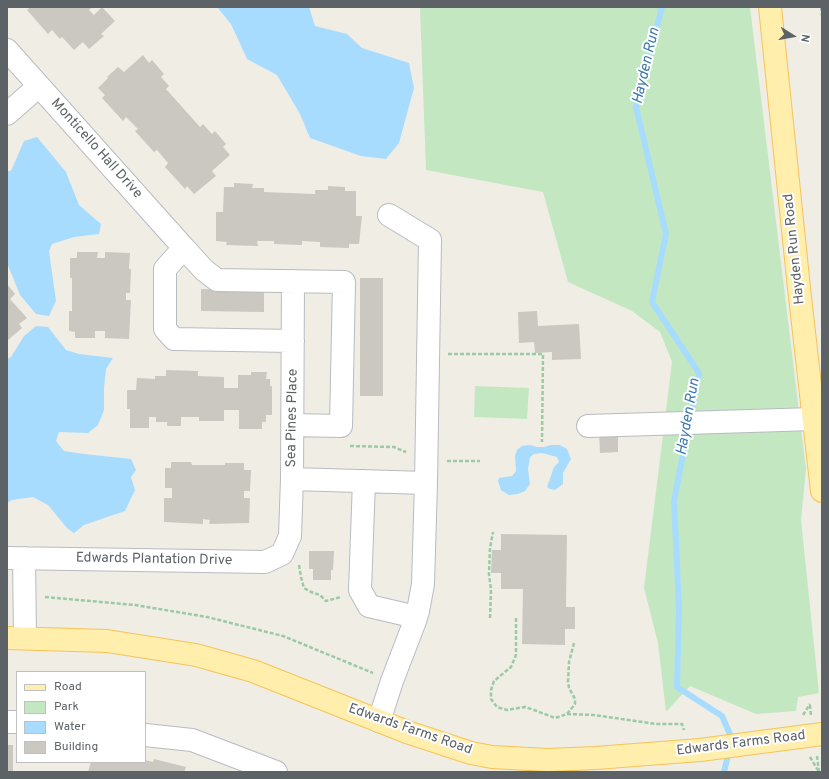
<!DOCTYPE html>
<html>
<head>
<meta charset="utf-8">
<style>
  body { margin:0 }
  #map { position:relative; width:829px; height:779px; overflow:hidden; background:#f0ede5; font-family:Overpass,sans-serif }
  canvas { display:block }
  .frame { position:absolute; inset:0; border:8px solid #5d6267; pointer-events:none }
  .legend { position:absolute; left:16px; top:671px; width:130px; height:92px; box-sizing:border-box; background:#fff; border:1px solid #bec0c2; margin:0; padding:5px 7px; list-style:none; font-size:12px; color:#5d6267 }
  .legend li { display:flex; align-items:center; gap:8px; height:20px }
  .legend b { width:20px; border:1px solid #bec0c2 }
  .north { position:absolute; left:773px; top:16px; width:40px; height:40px; -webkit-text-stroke:3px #fff; paint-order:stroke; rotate:101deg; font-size:11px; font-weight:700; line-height:16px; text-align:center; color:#5d6267 }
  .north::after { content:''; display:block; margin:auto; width:14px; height:18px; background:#5d6267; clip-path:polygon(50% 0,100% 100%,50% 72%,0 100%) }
</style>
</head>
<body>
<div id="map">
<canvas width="829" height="779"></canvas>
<div class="frame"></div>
<ul class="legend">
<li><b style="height:5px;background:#ffeeac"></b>Road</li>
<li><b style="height:11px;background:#c3e8c1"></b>Park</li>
<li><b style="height:11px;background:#a7dcff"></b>Water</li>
<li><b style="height:11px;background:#cbc8c2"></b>Building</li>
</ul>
<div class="north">N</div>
</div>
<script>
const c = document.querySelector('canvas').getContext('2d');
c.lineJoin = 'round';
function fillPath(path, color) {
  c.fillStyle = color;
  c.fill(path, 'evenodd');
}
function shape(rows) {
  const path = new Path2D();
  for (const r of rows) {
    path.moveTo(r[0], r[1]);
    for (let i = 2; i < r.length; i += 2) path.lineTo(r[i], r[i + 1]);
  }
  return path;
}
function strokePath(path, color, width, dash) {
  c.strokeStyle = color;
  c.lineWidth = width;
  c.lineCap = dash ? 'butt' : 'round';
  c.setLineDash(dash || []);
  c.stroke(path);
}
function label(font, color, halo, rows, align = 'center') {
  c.font = font + ' Overpass,sans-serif';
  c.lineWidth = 4;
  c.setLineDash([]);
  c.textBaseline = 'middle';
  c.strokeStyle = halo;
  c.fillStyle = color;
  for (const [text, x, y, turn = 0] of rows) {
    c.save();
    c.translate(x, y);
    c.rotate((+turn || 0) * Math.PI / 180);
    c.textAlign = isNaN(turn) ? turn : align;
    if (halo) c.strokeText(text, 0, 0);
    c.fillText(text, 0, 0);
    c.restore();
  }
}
fillPath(shape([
  [420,7,750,7,806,469,801,520,819,693,798,697,796,711,756,714,690,686,666,712,658,643,644,588,672,362,660,332,632,311,568,282,543,192,426,170],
  [475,386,529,388,527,419,474,417]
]), '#c3e8c1');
fillPath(shape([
  [217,7,309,7,315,26,347,34,362,48,409,63,414,88,399,143,386,159,361,156,310,138,300,114,277,75,247,59,231,24],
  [37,137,66,172,79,205,101,224,99,234,74,237,52,244,49,251,56,301,49,316,36,314,20,295,7,263,7,171,11,171,24,141],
  [36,326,48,327,66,350,79,354,113,358,106,369,104,388,104,410,98,425,88,433,59,432,56,441,64,451,84,454,131,459,136,470,131,477,135,490,125,511,84,525,74,533,67,528,48,505,33,497,12,500,7,503,7,359,11,357,24,336],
  [530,445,537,447,544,447,551,445,560,445,567,449,571,459,563,473,563,484,555,490,550,489,547,487,554,467,559,462,557,457,542,453,534,454,530,457,528,469,530,484,525,491,518,494,509,495,501,490,498,481,499,478,512,476,516,471,515,456,517,450,522,446]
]), '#a7dcff');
strokePath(shape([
  [662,7,636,107,666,234,652,302,699,373,690,419],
  [688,428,674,501,679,608,677,687,722,716,732,739,731,742],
  [724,772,729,751]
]), '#a7dcff', 6);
fillPath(shape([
  [30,7,92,7,89,10,94,15,102,7,115,21,101,34,104,36,89,49,83,42,74,50,62,37,60,39,52,30,48,34,27,10],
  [143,55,149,63,152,60,164,74,161,77,169,86,166,89,200,127,203,124,212,134,215,131,226,144,223,147,230,155,212,171,216,176,194,194,187,186,185,189,165,167,168,163,157,150,154,152,135,131,138,129,126,117,123,121,102,98,105,95,98,88,108,78,107,77,118,67,124,72],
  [234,183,253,184,252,188,264,188,264,192,315,194,315,190,328,190,328,186,345,187,345,191,356,191,356,216,362,216,359,244,349,244,349,248,320,247,320,242,302,241,302,245,274,244,274,241,257,241,258,246,226,245,227,242,216,241,216,212,223,212,224,187,234,187],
  [77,252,98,252,97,258,105,258,105,252,130,253,129,269,131,269,130,293,126,293,126,300,131,300,129,339,105,338,105,331,95,331,95,338,75,338,75,332,69,331,69,311,72,311,72,278,70,278,70,258,77,258],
  [360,278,383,278,383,396,360,396],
  [7,284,15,294,10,299,27,318,19,324,22,328,8,340,7,338],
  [201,289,264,290,264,312,201,311],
  [537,311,538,326,579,324,581,359,552,360,552,352,535,353,534,342,519,343,518,312],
  [166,370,198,371,198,376,224,377,224,388,238,388,238,375,251,375,251,372,267,372,266,379,270,379,270,386,272,386,272,415,266,415,266,422,262,422,262,429,239,429,239,410,224,410,224,421,199,421,199,417,181,417,181,426,167,426,167,422,156,422,156,417,149,417,149,428,130,428,130,409,127,409,127,390,136,390,137,378,155,379,155,376,166,376],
  [618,431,618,452,600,453,599,432],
  [171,462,191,462,192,465,225,465,225,463,244,463,244,470,251,470,250,491,244,491,244,498,250,498,249,523,209,524,210,520,203,519,203,524,164,522,164,498,172,498,172,488,165,488,165,468,171,468],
  [501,534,567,535,566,607,575,607,575,629,565,629,565,645,522,644,523,589,501,589,501,573,491,573,492,550,501,550],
  [309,551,334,551,333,570,331,570,331,580,313,580,313,569,309,569],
  [7,745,13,745,13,772,7,772],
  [154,759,186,767,184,772,88,772,91,762,145,762,145,760,153,762]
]), '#cbc8c2');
const minor = shape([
  [7,50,184,248,165,269,165,329,174,339,293,341],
  [7,114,39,86],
  [184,248,204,270,217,280,344,282,341,426,292,425],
  [588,426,814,419],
  [292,479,426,483],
  [364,481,360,590,369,606,416,617],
  [7,558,265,562,282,554,290,536,292,479,293,281],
  [24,558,25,638],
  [379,721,392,681,415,621,418,611,423,584,426,483,430,240,389,215],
  [7,722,17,722],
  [145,735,192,740,276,772]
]);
const major = shape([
  [770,7,799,288,822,491],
  [7,638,107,641,196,655,253,671,407,732,471,753,492,757,548,760,596,758,700,750,822,734]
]);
strokePath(minor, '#b8bbc0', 24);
strokePath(major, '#f7c357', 24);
strokePath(shape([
  [821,7,822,16],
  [448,354,543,354,542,442],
  [350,446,394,447,406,452],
  [447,461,480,461],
  [299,565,301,577,304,588,311,592,320,595,326,601,341,597],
  [45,597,135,605,207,617,283,636,373,673],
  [490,618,491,590,489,574,490,548,493,532],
  [516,618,516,655,511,667,494,681,491,690,491,699,497,707,507,710,525,707,534,710,555,718,567,714,575,704,575,699,569,688,568,682,569,662,574,643],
  [810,705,811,716],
  [567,714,594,715,656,724,682,724,684,730],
  [803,715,810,704],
  [817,756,819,772,822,772],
  [810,757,819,772]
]), '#9acaa6', 2.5, [4, 2]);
strokePath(minor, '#fff', 22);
strokePath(major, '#ffeeac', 22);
label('14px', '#5d6267', '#fff', [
  ["Monticello Hall Drive",96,149,48],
  ["Hayden Run Road",795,249,-96],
  ["Sea Pines Place",293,418,-89],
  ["Edwards Plantation Drive",154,560,1],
  ["Edwards Farms Road",410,730,19],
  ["Edwards Farms Road",741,744,-7]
]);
label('italic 15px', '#3c78ad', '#fff', [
  ["Hayden Run",647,66,-77],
  ["Hayden Run",689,417,-80]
]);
</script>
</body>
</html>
